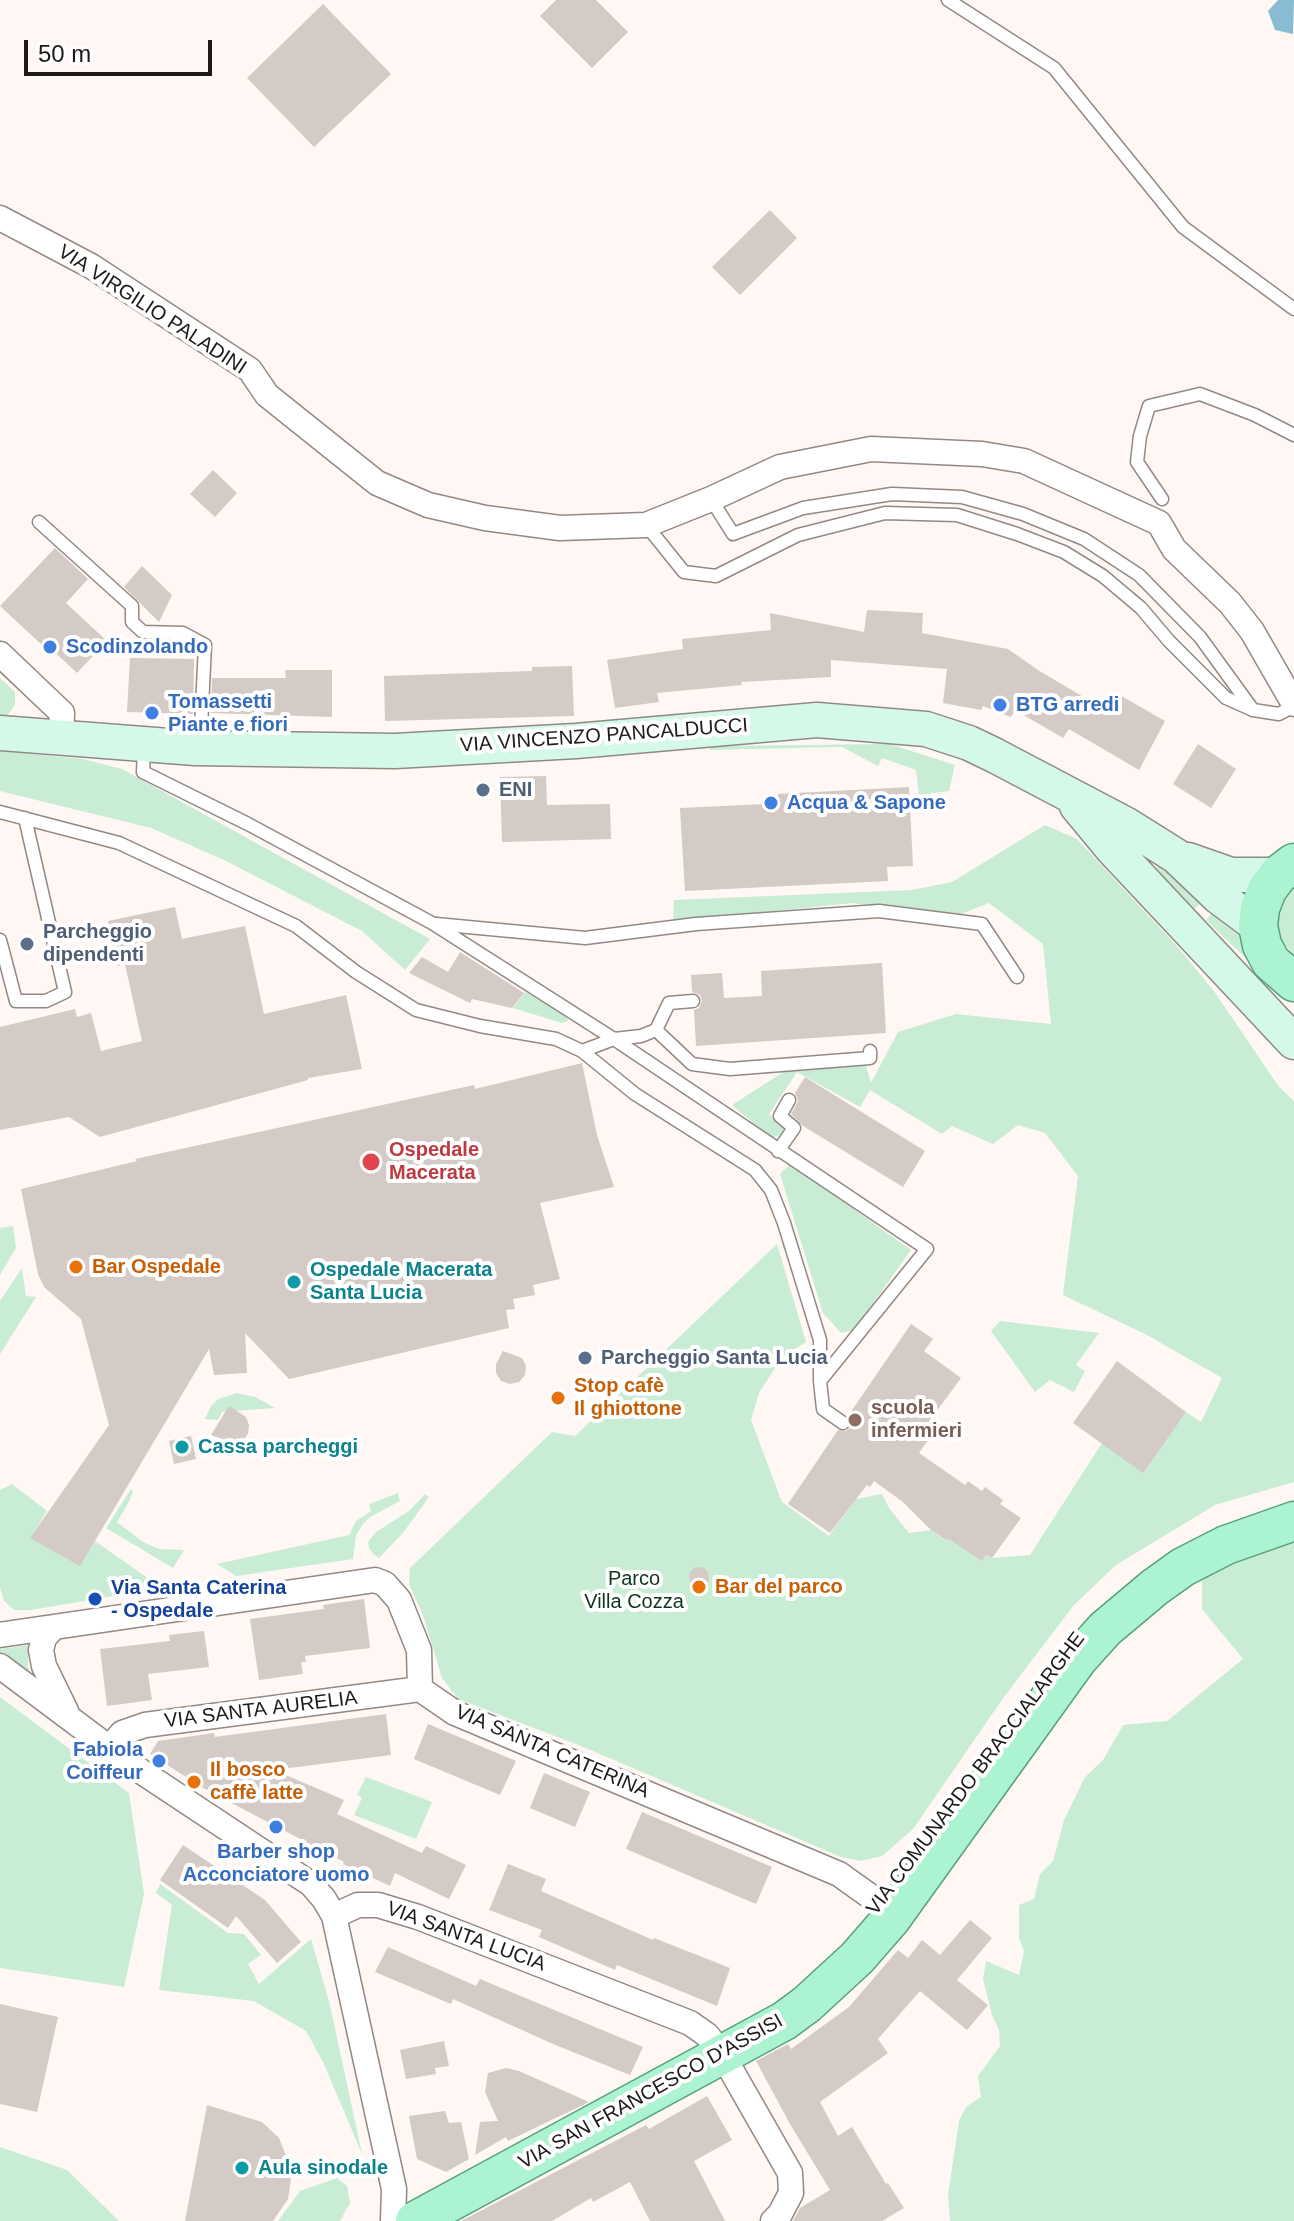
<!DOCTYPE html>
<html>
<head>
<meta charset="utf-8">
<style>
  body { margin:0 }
  #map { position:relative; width:1294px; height:2221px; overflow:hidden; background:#fff7f3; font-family:Arial,sans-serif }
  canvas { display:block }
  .scale { position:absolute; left:24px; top:40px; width:188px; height:36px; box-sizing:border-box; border:4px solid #1e1a19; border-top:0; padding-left:10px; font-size:24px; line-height:28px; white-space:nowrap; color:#1e1a19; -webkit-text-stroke:6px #fff; paint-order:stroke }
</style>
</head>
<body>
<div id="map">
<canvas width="1294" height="2221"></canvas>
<div class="scale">50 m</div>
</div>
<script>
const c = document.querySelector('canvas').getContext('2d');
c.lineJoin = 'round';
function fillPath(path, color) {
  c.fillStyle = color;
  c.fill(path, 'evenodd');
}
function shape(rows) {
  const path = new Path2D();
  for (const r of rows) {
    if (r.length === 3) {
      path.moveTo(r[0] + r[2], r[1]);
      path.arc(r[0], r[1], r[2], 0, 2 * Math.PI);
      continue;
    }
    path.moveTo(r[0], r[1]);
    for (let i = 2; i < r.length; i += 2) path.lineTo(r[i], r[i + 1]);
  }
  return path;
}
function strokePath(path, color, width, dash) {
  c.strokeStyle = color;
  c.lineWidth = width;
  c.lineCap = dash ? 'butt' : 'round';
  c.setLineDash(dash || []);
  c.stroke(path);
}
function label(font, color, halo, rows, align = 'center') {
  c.font = font + ' Arial,sans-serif';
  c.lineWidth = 8;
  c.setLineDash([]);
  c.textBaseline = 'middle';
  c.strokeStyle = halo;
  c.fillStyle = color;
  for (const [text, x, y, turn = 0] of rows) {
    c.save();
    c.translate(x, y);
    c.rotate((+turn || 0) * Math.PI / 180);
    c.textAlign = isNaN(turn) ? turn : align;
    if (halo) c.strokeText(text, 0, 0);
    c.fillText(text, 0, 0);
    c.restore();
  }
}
fillPath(shape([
  [0,678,15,692,15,705,7,716,0,715],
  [890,744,955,765,949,791,919,795,916,770,882,758,878,766,842,747,710,750,710,746],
  [0,751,83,759,122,769,430,939,405,970,362,931,224,860,151,828,0,791],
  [1045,825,1077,839,1176,945,1214,991,1279,1087,1294,1101,1294,1482,1215,1505,1116,1565,1074,1605,1004,1697,913,1829,882,1856,861,1861,841,1857,581,1746,458,1699,442,1678,423,1615,409,1584,410,1568,552,1432,575,1436,777,1244,806,1342,782,1357,759,1393,751,1420,782,1502,829,1536,856,1499,882,1494,889,1508,909,1533,931,1530,947,1541,950,1538,992,1558,1030,1555,1102,1443,1186,1412,1201,1422,1222,1378,1147,1335,1063,1295,1078,1176,1045,1133,1018,1125,993,1144,952,1126,942,1134,870,1090,860,1107,797,1072,769,1114,788,1132,771,1138,732,1105,788,1069,863,1056,871,1083,898,1032,956,1014,1051,1024,1043,944,989,903,953,917,853,903,673,921,674,900,912,890,952,882],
  [1160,866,1205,900,1194,909,1156,874,1155,868],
  [1294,884,1294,956,1280,938,1276,921,1279,905],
  [1217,908,1239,930,1261,973,1206,920],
  [525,992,567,1016,568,1021,562,1023,513,1008],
  [790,1164,911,1250,854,1330,841,1333,823,1313,780,1174],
  [13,1226,16,1248,0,1275,0,1228],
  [22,1268,26,1296,36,1297,0,1354,0,1301],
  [1000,1321,1099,1333,1076,1365,1085,1371,1074,1392,1050,1380,1035,1392,991,1331],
  [237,1393,255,1397,275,1408,222,1412,218,1420,205,1419,211,1406,218,1399],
  [12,1484,47,1511,31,1537,80,1565,95,1541,149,1579,149,1590,31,1610,14,1610,4,1601,0,1587,0,1490],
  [131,1489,133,1491,130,1500,117,1522,143,1542,159,1549,184,1550,173,1568,106,1528],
  [398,1493,400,1501,370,1517,362,1525,356,1536,353,1559,236,1576,217,1564,349,1535,356,1521,371,1511,369,1504],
  [425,1494,429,1497,403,1533,379,1558,374,1555,369,1548,368,1542,376,1532,409,1511],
  [1294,1538,1294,2221,950,2221,948,2195,959,2121,966,2107,981,2097,978,2076,1000,2046,999,2030,992,2015,983,1979,986,1961,1019,1975,1024,1951,1019,1938,1019,1905,1034,1899,1040,1874,1053,1861,1064,1820,1085,1777,1103,1760,1123,1725,1167,1721,1243,1659,1202,1609,1202,1578,1257,1550],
  [28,1645,28,1666,31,1676,0,1653,0,1649],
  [0,1697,129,1793,144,1894,124,1987,0,1968],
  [366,1777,432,1802,416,1839,354,1815,362,1798,357,1795],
  [160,1884,228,1933,244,1934,261,1955,248,1964,259,1984,311,1939,330,2005,362,2154,323,2062,306,2031,254,2001,159,1990,172,1905,156,1893],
  [0,2147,67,2170,119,2221,0,2221],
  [337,2178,347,2186,350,2203,340,2221,278,2221,300,2191]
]), '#c9ecd5');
fillPath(shape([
  [1278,0,1294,0,1293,34,1275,30,1268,11]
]), '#89bbd2');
fillPath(shape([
  [556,0,596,0,628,32,592,68,540,16],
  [323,4,391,74,314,147,247,78],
  [770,210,797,238,740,295,712,267],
  [213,470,237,493,215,517,190,494],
  [55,548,88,579,66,603,107,641,77,673,45,643,43,646,0,606],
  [142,566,172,595,159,622,124,587],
  [867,610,923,613,922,633,1008,649,1038,670,1107,711,1118,694,1165,721,1139,770,1069,729,1063,738,1015,710,1011,717,983,706,981,710,943,703,947,669,831,660,831,677,741,682,742,685,657,693,659,702,615,708,607,660,683,649,682,639,771,630,770,613,864,632],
  [130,658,194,659,193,714,127,712],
  [572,666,574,716,385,721,384,676,532,671,532,667],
  [285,670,332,670,332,717,211,713,212,678,286,678],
  [1198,744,1236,769,1211,808,1173,784],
  [546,776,547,805,610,804,611,839,502,842,500,777],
  [909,787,913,866,887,867,888,881,685,891,680,808,765,804,765,802,778,801,778,794],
  [175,907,182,939,245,926,264,1014,346,995,362,1069,308,1078,308,1080,100,1137,69,1117,0,1130,0,1027,75,1009,77,1017,91,1013,101,1051,142,1041,125,964,118,966,108,921],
  [460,952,524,993,512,1008,472,999,470,1003,409,973,422,957,448,972],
  [882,963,886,1033,696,1046,694,1010,699,1008,702,1001,700,995,692,992,691,975,722,973,724,998,762,996,761,971],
  [582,1063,597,1135,614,1187,540,1203,560,1279,533,1285,535,1295,513,1299,515,1309,506,1310,509,1328,289,1379,245,1333,247,1373,214,1375,209,1349,80,1566,30,1538,109,1425,81,1319,44,1287,38,1274,21,1189,137,1161,135,1159,474,1085,475,1089],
  [805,1077,925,1151,903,1187,803,1126,791,1114,798,1101,795,1093],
  [911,1324,933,1339,924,1351,961,1378,928,1423,936,1429,919,1453,965,1485,968,1481,982,1491,985,1487,1003,1500,1000,1504,1021,1518,992,1558,986,1555,982,1561,949,1539,948,1541,931,1530,903,1502,874,1481,870,1487,867,1485,830,1533,788,1504,838,1430,846,1431,851,1427,851,1420,848,1416],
  [503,1351,522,1358,526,1366,525,1375,519,1382,510,1384,501,1381,496,1373,496,1364],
  [1117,1361,1186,1412,1143,1473,1073,1423],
  [229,1406,246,1417,249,1425,248,1434,242,1441,233,1443,211,1435],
  [191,1436,196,1459,174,1464,169,1441],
  [699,1577,10],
  [364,1599,370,1648,305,1656,306,1662,301,1662,303,1674,259,1680,250,1619,324,1609,323,1605],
  [204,1631,209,1667,148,1674,152,1700,107,1706,100,1649,170,1641,169,1635],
  [386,1714,391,1755,274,1770,344,1800,337,1814,422,1853,426,1846,466,1865,449,1899,395,1873,390,1886,343,1864,344,1862,205,1789,150,1754,158,1741,214,1733,215,1737],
  [428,1724,516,1761,500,1795,414,1759],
  [544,1773,590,1792,575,1827,530,1808],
  [642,1812,772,1867,756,1904,626,1849],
  [183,1845,265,1900,301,1942,277,1963,236,1916,228,1928,160,1880],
  [508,1864,546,1879,541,1891,653,1940,654,1938,730,1968,717,2006,617,1965,615,1970,539,1937,542,1930,489,1910],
  [970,1920,992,1938,957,1980,988,2005,967,2030,920,1991,878,2039,888,2053,820,2102,838,2136,852,2127,886,2184,888,2183,904,2208,882,2221,793,2221,800,2208,830,2190,790,2124,756,2061,788,2044,791,2049,849,2007,898,1950,908,1958,922,1940,940,1955],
  [388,1947,476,1986,480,1979,643,2047,630,2075,553,2044,453,1999,451,2004,375,1972],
  [0,2004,58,2017,37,2112,0,2104],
  [444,2041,449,2066,435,2068,436,2074,406,2079,400,2050],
  [506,2068,519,2071,589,2102,508,2141,506,2137,475,2155,480,2122,498,2121,485,2092,488,2073],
  [707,2096,732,2140,694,2161,725,2221,650,2221,630,2182,593,2202,591,2198,552,2221,461,2221,646,2125,649,2129],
  [207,2105,262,2122,279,2138,287,2158,291,2179,288,2199,273,2221,185,2221],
  [445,2111,449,2123,461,2122,469,2159,446,2172,417,2159,409,2116]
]), '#d4cac6');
const lane = shape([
  [948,0,1054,68,1183,227,1294,309],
  [711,499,733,534,803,508,892,494,962,497,1023,514,1084,539,1139,575,1200,637,1253,710,1279,714,1294,706],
  [1162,499,1137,462,1140,436,1149,406,1200,394,1255,415,1294,435],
  [39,522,132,606,132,622,143,632,183,633,205,645,201,728],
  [646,525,684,572,716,576,798,535,885,513,957,515,1017,534,1064,552,1103,576,1141,608,1169,641,1226,698,1253,710],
  [144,748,143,772,248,824,432,923,614,1039,927,1249,820,1381,823,1409,843,1423],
  [0,812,119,843,296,926,356,972,416,1010,480,1026,556,1039,582,1051,635,1094,755,1170,771,1190,784,1223,820,1340,820,1381],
  [436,924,585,938,696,924,879,911,982,924,1017,977],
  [0,940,16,1001,46,1001,65,992,25,818],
  [656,1030,669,1003,693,1001],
  [582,1051,614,1039,641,1036,656,1030,692,1064,730,1069,870,1058,870,1051],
  [778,1151,794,1128,780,1116,789,1100]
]);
const street = shape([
  [0,218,91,266,250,370,267,395,377,483,428,505,485,518,560,528,646,525,711,499,780,467,871,449,982,454,1024,461,1159,523,1174,549,1230,603,1252,631,1294,704],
  [0,654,62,713,61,738],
  [54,1627,44,1638,41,1650,44,1666,66,1711],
  [0,1635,375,1580,385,1584,399,1600,419,1650,420,1689,455,1713,839,1874,881,1904],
  [0,1666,136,1768,311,1884,324,1899,334,1916,394,2189,393,2221],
  [110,1747,122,1733,145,1725,420,1689],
  [334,1916,358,1905,378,1905,418,1917,690,2023,707,2035,722,2054,790,2173,791,2193,780,2214,773,2221]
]);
const secondary = shape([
  [0,733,195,748,395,751,576,741,817,720,926,729,969,743,994,755,1125,824,1176,856,1219,897,1258,926],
  [1077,806,1111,847,1294,1042],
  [1188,860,1231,875,1278,875]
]);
const primary = shape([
  [1294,863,1278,875,1267,890,1260,908,1258,926,1262,945,1271,962,1294,982],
  [415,2221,784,2021,807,2004,857,1958,891,1919,1078,1659,1105,1629,1155,1587,1183,1567,1226,1545,1294,1521]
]);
strokePath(lane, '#928985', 15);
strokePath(street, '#928985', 27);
strokePath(secondary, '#928985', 37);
strokePath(primary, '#56a27d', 41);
strokePath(lane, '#fff', 12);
strokePath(street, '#fff', 24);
strokePath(secondary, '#d5f9e8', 34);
strokePath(primary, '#acf3d1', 38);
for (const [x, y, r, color] of [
  [50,647,8,"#3f7fe0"],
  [1000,705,8,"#3f7fe0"],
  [152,713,8,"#3f7fe0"],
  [483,790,8,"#5c6f8a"],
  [771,803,8,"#3f7fe0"],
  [27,944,8,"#5c6f8a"],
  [371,1162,10,"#e0444e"],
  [76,1267,8,"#e8710a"],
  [294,1282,8,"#0f9aa8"],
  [585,1358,8,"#5c6f8a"],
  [558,1398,8,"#e8710a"],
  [855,1420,8,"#8d6e63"],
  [182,1447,8,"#0f9aa8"],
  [699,1587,8,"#e8710a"],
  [95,1599,8,"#1a4fb4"],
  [159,1761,8,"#3f7fe0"],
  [194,1782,8,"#e8710a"],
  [276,1827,8,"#3f7fe0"],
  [242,2168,8,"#0f9aa8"]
]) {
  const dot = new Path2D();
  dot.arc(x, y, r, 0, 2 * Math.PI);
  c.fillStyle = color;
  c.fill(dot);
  strokePath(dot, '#fff', 3);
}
label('20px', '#1e1a19', '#fff', [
  ["VIA VIRGILIO PALADINI",152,310,33],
  ["VIA VINCENZO PANCALDUCCI",604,736,-4],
  ["VIA SANTA AURELIA",261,1710,-7],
  ["VIA SANTA CATERINA",552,1752,23],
  ["VIA COMUNARDO BRACCIALARGHE",976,1774,-53],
  ["VIA SANTA LUCIA",466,1937,20],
  ["VIA SAN FRANCESCO D'ASSISI",651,2092,-29]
]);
label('bold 20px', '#366cbe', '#fff', [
  ["Scodinzolando",66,647],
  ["Tomassetti",168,702],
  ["Piante e fiori",168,725],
  ["BTG arredi",1016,705],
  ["Acqua & Sapone",787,803],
  ["Fabiola",143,1750,"right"],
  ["Coiffeur",143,1773,"right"],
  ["Barber shop",276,1852,"center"],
  ["Acconciatore uomo",276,1875,"center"]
], 'left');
label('bold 20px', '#4e5e75', '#fff', [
  ["ENI",499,790],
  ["Parcheggio",43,932],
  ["dipendenti",43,955],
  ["Parcheggio Santa Lucia",601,1358]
], 'left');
label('bold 20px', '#be3a42', '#fff', [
  ["Ospedale",389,1150],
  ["Macerata",389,1173]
], 'left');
label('bold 20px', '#c56008', '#fff', [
  ["Bar Ospedale",92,1267],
  ["Stop cafè",574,1386],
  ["Il ghiottone",574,1409],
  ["Bar del parco",715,1587],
  ["Il bosco",210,1770],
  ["caffè latte",210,1793]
], 'left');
label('bold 20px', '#0d838f', '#fff', [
  ["Ospedale Macerata",310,1270],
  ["Santa Lucia",310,1293],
  ["Cassa parcheggi",198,1447],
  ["Aula sinodale",258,2168]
], 'left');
label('bold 20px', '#785e54', '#fff', [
  ["scuola",871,1408],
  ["infermieri",871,1431]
], 'left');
label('20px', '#0f3420', '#fff', [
  ["Parco",634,1579],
  ["Villa Cozza",634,1602]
]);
label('bold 20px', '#164399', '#fff', [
  ["Via Santa Caterina",111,1588],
  ["- Ospedale",111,1611]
], 'left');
</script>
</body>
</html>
